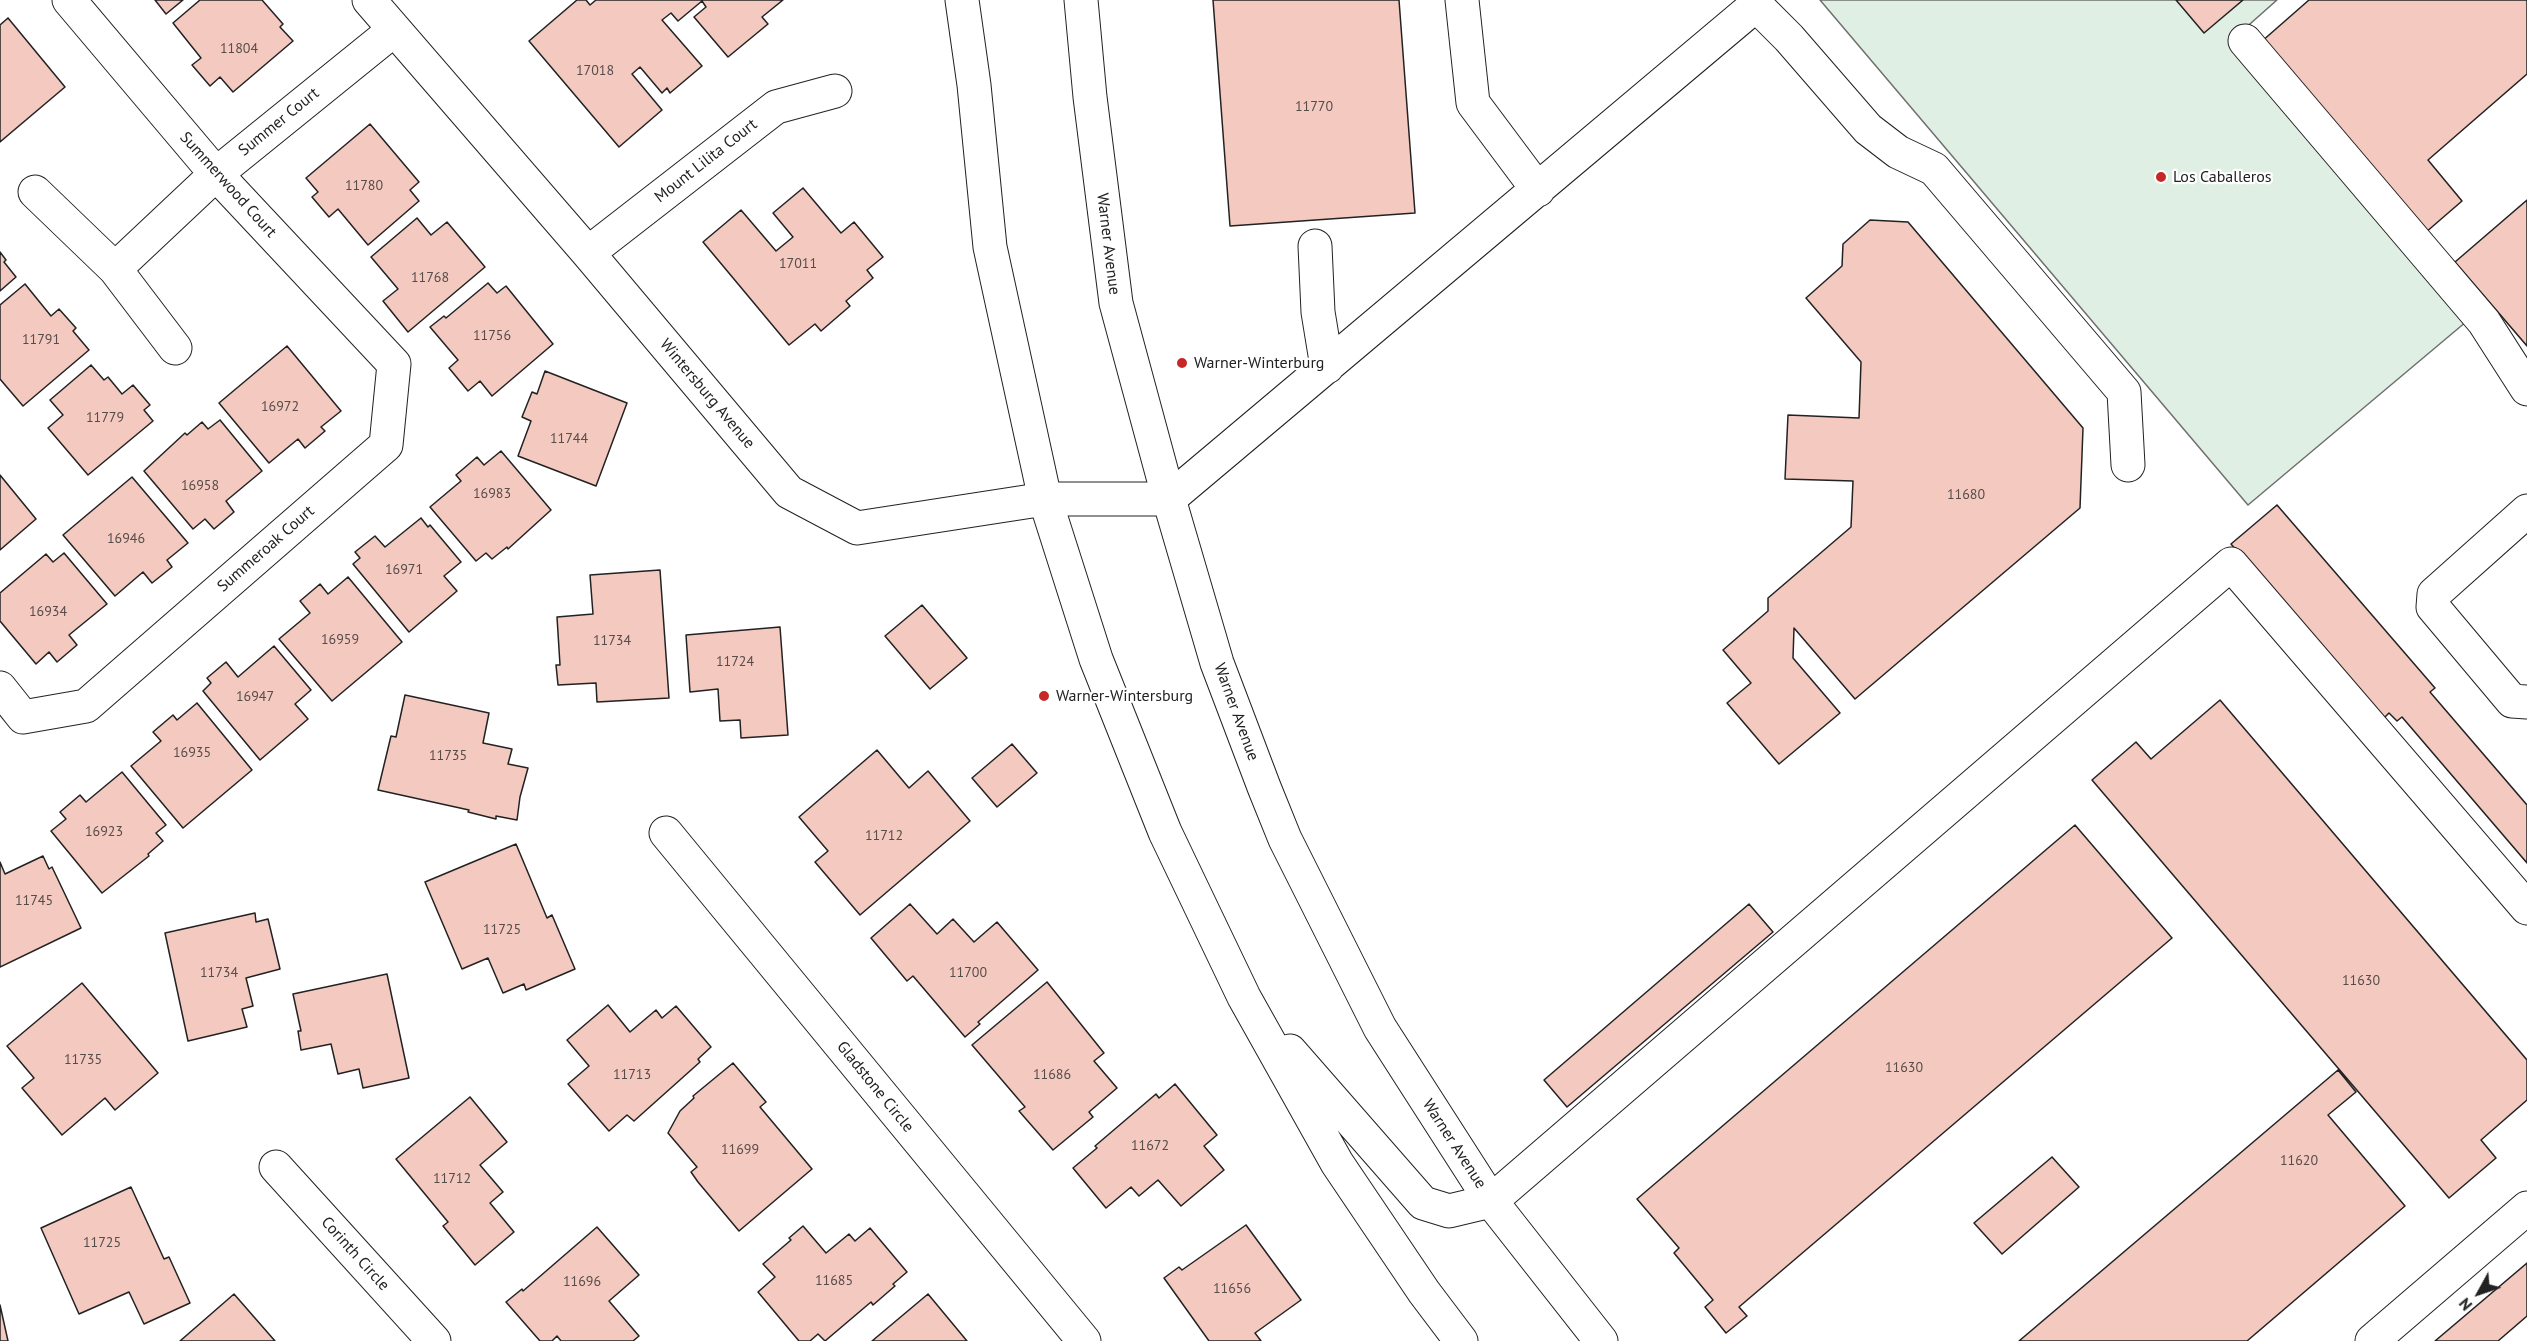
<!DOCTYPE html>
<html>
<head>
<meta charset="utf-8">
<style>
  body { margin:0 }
  #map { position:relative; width:2527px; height:1341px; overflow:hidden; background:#fff; font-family:"PT Sans",sans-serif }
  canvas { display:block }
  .north { position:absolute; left:2449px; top:1263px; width:60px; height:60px; -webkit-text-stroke:4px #fff; paint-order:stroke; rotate:230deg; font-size:16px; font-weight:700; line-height:24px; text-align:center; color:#222 }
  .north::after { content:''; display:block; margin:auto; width:21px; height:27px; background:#222; clip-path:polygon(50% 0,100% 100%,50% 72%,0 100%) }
</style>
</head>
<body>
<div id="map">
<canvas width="2527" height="1341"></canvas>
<div class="north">N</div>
</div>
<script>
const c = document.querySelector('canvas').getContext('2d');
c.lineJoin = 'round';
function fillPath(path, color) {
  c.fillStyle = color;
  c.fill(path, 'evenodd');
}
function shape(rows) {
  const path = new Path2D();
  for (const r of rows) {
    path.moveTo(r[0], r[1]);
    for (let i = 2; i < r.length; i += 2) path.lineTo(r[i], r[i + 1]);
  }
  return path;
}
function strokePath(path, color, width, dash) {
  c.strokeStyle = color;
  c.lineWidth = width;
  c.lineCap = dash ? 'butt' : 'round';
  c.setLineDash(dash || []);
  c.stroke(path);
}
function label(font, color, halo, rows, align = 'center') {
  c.font = font + ' "PT Sans",sans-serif';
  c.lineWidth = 4.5;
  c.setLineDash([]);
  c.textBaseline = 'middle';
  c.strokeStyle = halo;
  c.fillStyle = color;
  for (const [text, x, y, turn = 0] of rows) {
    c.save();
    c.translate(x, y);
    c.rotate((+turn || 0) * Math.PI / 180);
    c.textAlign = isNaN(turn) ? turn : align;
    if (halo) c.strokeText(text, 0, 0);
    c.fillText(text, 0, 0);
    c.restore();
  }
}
const green = shape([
  [1820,0,2277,0,2233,39,2473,316,2248,505,1820,0]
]);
fillPath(green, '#e0efe3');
strokePath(green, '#6f6f6f', 1.5);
const building = shape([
  [155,0,183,0,166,14,155,0],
  [200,0,262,0,283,24,280,27,293,41,233,92,220,77,210,86,192,65,201,58,173,23,200,0],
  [577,0,586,0,590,5,596,0,783,0,762,17,768,24,728,57,694,17,706,7,702,1,678,21,671,13,662,20,702,66,670,93,667,88,662,93,640,67,632,74,662,110,619,147,529,41,577,0],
  [1213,0,1399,0,1415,213,1230,226,1213,0],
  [2176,0,2243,0,2204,33,2176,0],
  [2309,0,2527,0,2527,74,2428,160,2462,201,2425,233,2261,42,2309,0],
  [8,18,65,87,0,142,0,25,8,18],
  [370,124,419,182,410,190,419,201,368,245,338,209,329,217,312,197,318,192,306,178,370,124],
  [803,188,841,233,854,222,883,257,867,270,873,278,846,301,850,306,821,331,815,324,789,345,703,242,741,210,776,251,793,237,773,213,803,188],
  [2527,200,2527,346,2455,262,2527,200],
  [417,218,431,235,447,222,485,267,408,332,383,301,398,289,371,257,417,218],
  [1870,220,1908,222,2083,428,2080,508,1855,699,1794,628,1793,658,1840,713,1779,764,1727,703,1751,683,1723,650,1768,611,1768,598,1851,527,1853,481,1785,479,1788,415,1859,418,1861,362,1806,298,1842,266,1843,244,1870,220],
  [0,252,6,260,4,262,16,277,0,291,0,252],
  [488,283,497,293,506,286,553,344,492,396,480,381,468,391,449,368,458,360,430,327,444,316,446,318,488,283],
  [25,284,51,316,59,309,76,328,73,331,89,350,23,406,0,379,0,305,25,284],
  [287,346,341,411,321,427,325,431,305,448,298,439,269,463,219,403,287,346],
  [91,365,104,380,108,377,122,394,133,385,150,405,144,410,153,421,88,475,48,428,63,415,50,400,91,365],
  [545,371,627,403,596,486,518,456,531,421,522,417,532,392,537,394,545,371],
  [220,420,262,471,226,501,234,512,214,529,205,519,193,529,144,471,185,433,187,435,202,422,208,429,220,420],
  [501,451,551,510,508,549,507,547,492,559,486,553,476,561,430,507,461,481,456,475,477,457,484,465,501,451],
  [0,475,36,519,0,550,0,475],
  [132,477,188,543,167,560,172,567,152,583,143,572,115,596,63,535,132,477],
  [2277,505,2435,688,2430,692,2527,805,2527,863,2402,717,2397,721,2389,713,2382,720,2231,544,2277,505],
  [421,518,428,527,430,525,461,562,444,576,457,591,409,632,353,564,360,558,355,552,375,536,385,547,421,518],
  [64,553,107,604,69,635,77,645,57,662,49,652,36,664,0,621,0,593,46,554,53,562,64,553],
  [660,570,669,698,597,702,596,683,558,685,556,665,560,665,557,617,593,614,590,575,660,570],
  [348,577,402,642,332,701,279,639,310,613,300,601,320,584,328,594,348,577],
  [922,605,967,658,930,689,885,636,922,605],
  [780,627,788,735,741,738,740,720,720,721,718,689,690,692,686,635,780,627],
  [274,646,311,690,295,704,308,719,260,760,203,691,211,683,207,678,226,662,238,677,274,646],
  [405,695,489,713,483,743,512,749,508,764,528,768,520,797,517,820,496,816,496,819,468,812,469,810,378,790,391,736,396,737,405,695],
  [2220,700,2527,1060,2527,1100,2481,1140,2496,1158,2449,1198,2092,780,2136,742,2151,759,2220,700],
  [197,703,252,770,183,828,131,766,161,741,153,732,173,715,177,720,197,703],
  [1012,744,1037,773,997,807,972,778,1012,744],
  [877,750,909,788,928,771,970,821,860,915,815,862,828,851,799,817,877,750],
  [122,772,166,825,156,833,163,841,148,854,149,856,102,893,51,831,66,819,60,812,80,795,86,802,122,772],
  [2075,825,2172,938,1739,1307,1747,1316,1726,1333,1705,1307,1713,1300,1674,1253,1679,1248,1637,1199,2075,825],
  [516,844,547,918,552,915,575,969,526,990,524,984,503,993,488,958,462,969,425,882,516,844],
  [43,856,49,869,52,867,81,928,0,967,0,862,5,874,43,856],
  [910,904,937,934,953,919,974,942,997,922,1038,970,978,1022,980,1024,965,1037,913,976,907,981,871,938,910,904],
  [1749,904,1773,932,1567,1107,1544,1080,1749,904],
  [255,913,256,922,268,919,280,969,246,978,253,1006,242,1009,247,1027,188,1041,165,933,255,913],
  [387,974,409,1078,363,1088,359,1069,338,1074,331,1044,301,1050,298,1031,301,1031,293,994,387,974],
  [1047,982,1104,1053,1094,1061,1117,1088,1089,1112,1093,1117,1053,1150,1019,1111,1025,1107,972,1045,1047,982],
  [82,983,158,1073,115,1110,105,1098,62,1135,22,1088,34,1078,7,1046,82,983],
  [608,1005,630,1032,656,1010,662,1018,676,1006,711,1047,698,1059,700,1062,634,1121,627,1115,609,1131,568,1084,589,1066,567,1040,608,1005],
  [733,1063,766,1102,760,1107,812,1169,739,1231,698,1182,691,1172,697,1167,668,1133,680,1111,694,1098,693,1096,733,1063],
  [2338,1070,2356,1092,2328,1115,2405,1206,2247,1341,2019,1341,2338,1070],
  [1175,1084,1217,1135,1204,1146,1224,1170,1181,1206,1158,1180,1139,1196,1131,1187,1106,1208,1073,1168,1097,1148,1095,1146,1156,1094,1159,1098,1175,1084],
  [470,1097,507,1142,480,1165,503,1192,490,1203,514,1232,475,1265,443,1226,448,1222,396,1159,470,1097],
  [2052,1157,2079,1187,2002,1254,1974,1223,2052,1157],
  [131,1187,164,1259,169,1257,190,1303,144,1324,129,1292,79,1314,41,1228,131,1187],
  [1246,1225,1301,1300,1255,1333,1261,1341,1209,1341,1164,1278,1179,1267,1182,1270,1246,1225],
  [803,1226,826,1253,849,1234,855,1241,870,1228,907,1272,893,1284,895,1286,873,1305,871,1302,825,1341,818,1334,810,1341,799,1341,758,1292,775,1277,763,1264,791,1240,789,1238,803,1226],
  [597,1227,639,1275,609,1301,639,1336,633,1341,561,1341,557,1336,552,1341,540,1341,506,1302,522,1289,523,1291,597,1227],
  [2527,1263,2527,1316,2498,1341,2435,1341,2527,1263],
  [234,1294,275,1341,180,1341,234,1294],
  [928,1294,967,1341,872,1341,928,1294],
  [0,1305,8,1341,0,1341,0,1305]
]);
fillPath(building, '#f3c9c0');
strokePath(building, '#222', 1.5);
const minor = shape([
  [369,0,588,253,789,492,857,528,1045,499,1169,499,1756,5,1789,38,1868,129,1898,152,1934,169,2124,392,2128,465],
  [1462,0,1473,103,1538,190],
  [2245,41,2484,322,2527,389],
  [35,192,115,269,175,348],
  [1315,246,1318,312,1327,367],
  [588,253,776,107,835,91],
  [115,269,216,174,394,30],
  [2527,511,2434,594,2433,607,2512,701,2527,702],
  [0,688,23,717,86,706,386,445,394,364,216,174,69,0],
  [666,833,1084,1341],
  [276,1167,434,1341],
  [1491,1201,2231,564,2527,908],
  [2372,1341,2527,1208]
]);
const major = shape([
  [962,0,974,85,990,247,1045,499,1096,659,1165,832,1244,997,1337,1163,1424,1292,1461,1341],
  [1081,0,1090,97,1116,303,1169,499,1217,663,1264,787,1285,839,1380,1028,1491,1201,1601,1341],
  [1290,1051,1423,1203,1449,1211,1491,1201]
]);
strokePath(minor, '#222', 35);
strokePath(major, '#222', 35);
strokePath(minor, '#fff', 33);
strokePath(major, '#fff', 33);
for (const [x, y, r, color] of [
  [2161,177,6,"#c62828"],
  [1182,363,6,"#c62828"],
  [1044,696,6,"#c62828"]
]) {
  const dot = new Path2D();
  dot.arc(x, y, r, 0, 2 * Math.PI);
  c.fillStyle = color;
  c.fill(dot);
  strokePath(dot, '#fff', 2);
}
label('14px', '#564c4a', null, [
  ["11804",239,49],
  ["17018",595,71],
  ["11770",1314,107],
  ["11780",364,186],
  ["17011",798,264],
  ["11768",430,278],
  ["11756",492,336],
  ["11791",41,340],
  ["16972",280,407],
  ["11779",105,418],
  ["11744",569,439],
  ["16958",200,486],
  ["16983",492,494],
  ["11680",1966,495],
  ["16946",126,539],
  ["16971",404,570],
  ["16934",48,612],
  ["16959",340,640],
  ["11734",612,641],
  ["11724",735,662],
  ["16947",255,697],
  ["16935",192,753],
  ["11735",448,756],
  ["16923",104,832],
  ["11712",884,836],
  ["11745",34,901],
  ["11725",502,930],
  ["11734",219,973],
  ["11700",968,973],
  ["11630",2361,981],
  ["11735",83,1060],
  ["11630",1904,1068],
  ["11713",632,1075],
  ["11686",1052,1075],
  ["11672",1150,1146],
  ["11699",740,1150],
  ["11620",2299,1161],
  ["11712",452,1179],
  ["11725",102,1243],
  ["11685",834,1281],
  ["11696",582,1282],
  ["11656",1232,1289]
]);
label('16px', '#222', '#fff', [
  ["Summer Court",279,122,-39],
  ["Mount Lilita Court",706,161,-38],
  ["Summerwood Court",228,185,48],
  ["Warner Avenue",1108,244,83],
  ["Wintersburg Avenue",707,394,50],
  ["Summeroak Court",266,549,-41],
  ["Warner Avenue",1236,712,70],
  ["Gladstone Circle",875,1087,51],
  ["Warner Avenue",1454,1144,57],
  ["Corinth Circle",355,1254,48]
]);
label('16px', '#222', '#fff', [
  ["Los Caballeros",2173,177],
  ["Warner-Winterburg",1194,363],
  ["Warner-Wintersburg",1056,696]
], 'left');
</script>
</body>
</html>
